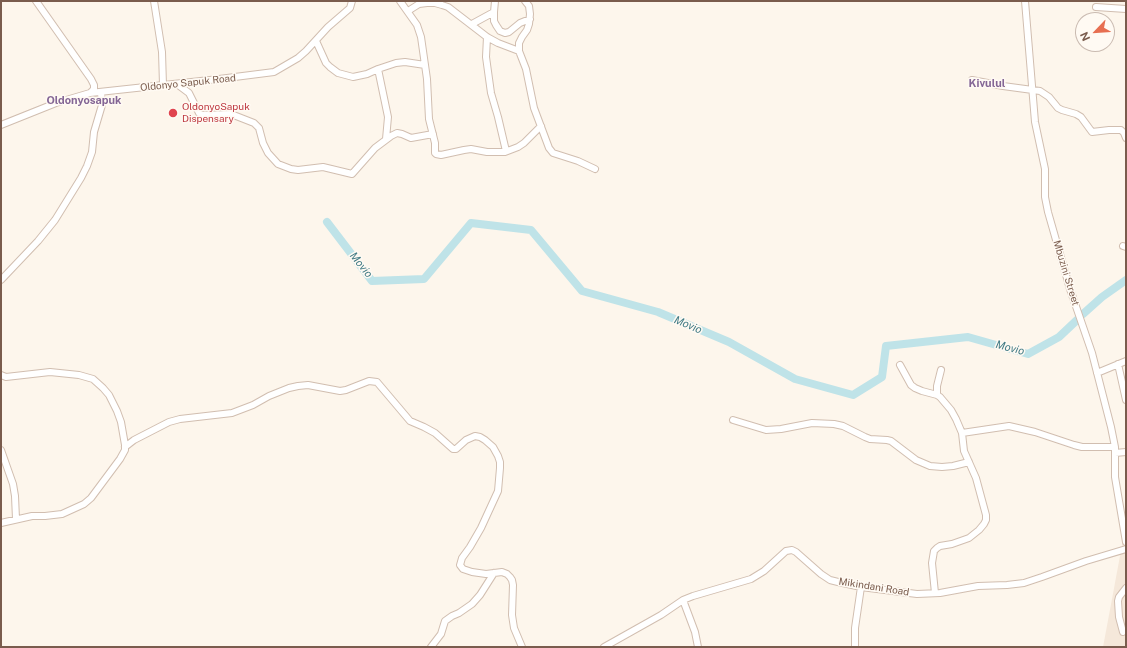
<!DOCTYPE html>
<html>
<head>
<meta charset="utf-8">
<style>
  body { margin:0 }
  #map { position:relative; width:1127px; height:648px; overflow:hidden; background:#fdf6ec; font-family:"Public Sans",sans-serif }
  canvas { display:block }
  .frame { position:absolute; inset:0; border:2px solid #7a5c4d; pointer-events:none }
  .north { position:absolute; left:1075px; top:12px; width:40px; height:40px; box-sizing:border-box; background:#fffaf3; border:1px solid #cabbb1; border-radius:50%; rotate:245deg; font-size:11px; font-weight:700; line-height:16px; text-align:center; color:#7a5c4d }
  .north::after { content:''; display:block; margin:auto; width:14px; height:18px; background:#e76f51; clip-path:polygon(50% 0,100% 100%,50% 72%,0 100%) }
</style>
</head>
<body>
<div id="map">
<canvas width="1127" height="648"></canvas>
<div class="frame"></div>
<div class="north">N</div>
</div>
<script>
const c = document.querySelector('canvas').getContext('2d');
c.lineJoin = 'round';
function fillPath(path, color) {
  c.fillStyle = color;
  c.fill(path, 'evenodd');
}
function shape(rows) {
  const path = new Path2D();
  for (const r of rows) {
    path.moveTo(r[0], r[1]);
    for (let i = 2; i < r.length; i += 2) path.lineTo(r[i], r[i + 1]);
  }
  return path;
}
function strokePath(path, color, width, dash) {
  c.strokeStyle = color;
  c.lineWidth = width;
  c.lineCap = dash ? 'butt' : 'round';
  c.setLineDash(dash || []);
  c.stroke(path);
}
function label(font, color, halo, rows, align = 'center') {
  c.font = font + ' "Public Sans",sans-serif';
  c.lineWidth = 3;
  c.setLineDash([]);
  c.textBaseline = 'middle';
  c.strokeStyle = halo;
  c.fillStyle = color;
  for (const [text, x, y, turn = 0] of rows) {
    c.save();
    c.translate(x, y);
    c.rotate((+turn || 0) * Math.PI / 180);
    c.textAlign = isNaN(turn) ? turn : align;
    if (halo) c.strokeText(text, 0, 0);
    c.fillText(text, 0, 0);
    c.restore();
  }
}
fillPath(shape([
  [1126,524,1126,647,1103,647]
]), '#f5e8da');
strokePath(shape([
  [327,222,372,281,424,279,471,223,531,230,582,291,658,312,729,342,795,379,853,395,882,377,886,346,968,337,1028,354,1059,337,1077,320],
  [1083,314,1102,297,1126,280]
]), '#bfe3e8', 8);
const minor = shape([
  [36,1,91,79,94,85,94,89,90,93],
  [154,1,162,52,163,85],
  [400,1,417,25,421,37,427,79,429,119,435,143,435,153,436,154,441,155,464,150,471,149,487,152,505,152,518,147,524,143,541,126],
  [525,1,529,6,530,14,529,24,527,30,522,37,519,43,519,51,526,69,534,108,549,148,553,153,578,161,595,169],
  [1025,1,1035,122,1045,169,1045,197,1048,212,1070,289,1092,353,1111,427,1115,447,1115,477,1126,542],
  [1096,7,1126,9],
  [408,11,419,4,427,3,435,3,442,5,448,7,487,37,498,43,519,51],
  [494,12,494,21,496,25,500,31,505,33,509,32,520,23,530,19],
  [472,24,494,12,495,1],
  [487,37,486,57,491,93,498,117,506,151],
  [316,41,326,63,330,67,338,73,353,77,367,74,378,69],
  [972,80,1003,86,1040,91,1049,97,1058,108,1062,110,1076,114,1081,117,1092,132,1109,130,1121,130,1124,133,1126,138],
  [177,84,189,93,199,113,200,114,203,115,231,114,254,123,259,128,263,143,268,153,278,164,291,169,298,170,323,167,352,174,375,148,391,136,397,133,402,134,411,138,433,134],
  [1,125,56,103,90,93,219,79,274,72,298,58,306,51,328,27,350,8,352,1],
  [386,139,388,117,378,69,396,63,405,62,425,65],
  [1123,246,1126,247],
  [1,280,38,241,55,220,81,178,87,166,92,152,94,132,102,105,101,92],
  [1118,364,1126,400],
  [900,365,911,385,915,388,922,391,937,395,940,397,951,410,956,419,962,433,964,451,976,478,986,515,986,520,984,524,979,530,969,538,952,544,940,546,937,548,934,551,932,563,935,593],
  [1097,373,1126,361],
  [1,375,6,377,50,372,79,375,93,379,103,388,109,395,117,411,121,422,125,445,125,450,120,459,91,498,84,504,62,514,45,516,32,516,1,523],
  [937,395,937,386,941,370],
  [733,420,766,430,781,429,812,423,834,424,843,426,865,437,870,439,887,440,891,441,916,460,930,466,942,467,953,466,969,462],
  [962,433,1009,426,1035,432,1074,445,1082,447,1115,447],
  [125,447,134,440,169,422,180,419,232,413,253,405,269,396,289,388,298,386,308,385,340,391,346,390,369,381,377,382,410,421,424,427,435,433,453,449,456,449,466,440,475,436,480,437,485,440,493,447,498,456,500,462,500,468,498,491,481,528,470,547,462,558,460,565,463,569,472,572,486,574,502,572,507,574,510,577,512,580,513,585,512,615,514,628,522,647],
  [1,450,13,484,15,496,16,519],
  [1115,453,1126,452],
  [683,600,695,632,698,647],
  [1123,632,1119,617,1118,601,1119,597,1126,588],
  [431,647,441,634,445,621,452,616,459,613,472,604,480,595,494,573],
  [604,647,661,615,683,600,693,596,751,579,764,571,786,551,792,550,796,552,821,574,830,580,838,582,861,587,917,594,940,593,978,586,1007,585,1024,583,1042,577,1086,561,1126,549],
  [855,647,855,628,861,587]
]);
strokePath(minor, '#d1beb0', 8);
strokePath(minor, '#fff', 6);
for (const [x, y, r, color] of [
  [173,113,5,"#e0444e"]
]) {
  const dot = new Path2D();
  dot.arc(x, y, r, 0, 2 * Math.PI);
  c.fillStyle = color;
  c.fill(dot);
  strokePath(dot, '#fffaf3', 1.5);
}
label('10px', '#7a5c4d', '#fffaf3', [
  ["Oldonyo Sapuk Road",188,83,-6],
  ["Mbuzini Street",1066,273,73],
  ["Mikindani Road",874,587,9]
]);
label('10px', '#be3a42', '#fffaf3', [
  ["OldonyoSapuk",182,107],
  ["Dispensary",182,119]
], 'left');
label('bold 11px', '#846695', '#fffaf3', [
  ["Kivulul",987,84],
  ["Oldonyosapuk",84,101]
]);
label('italic 11px', '#437c86', '#fffaf3', [
  ["Movio",361,265,51],
  ["Movio",688,325,23],
  ["Movio",1010,348,15]
]);
</script>
</body>
</html>
